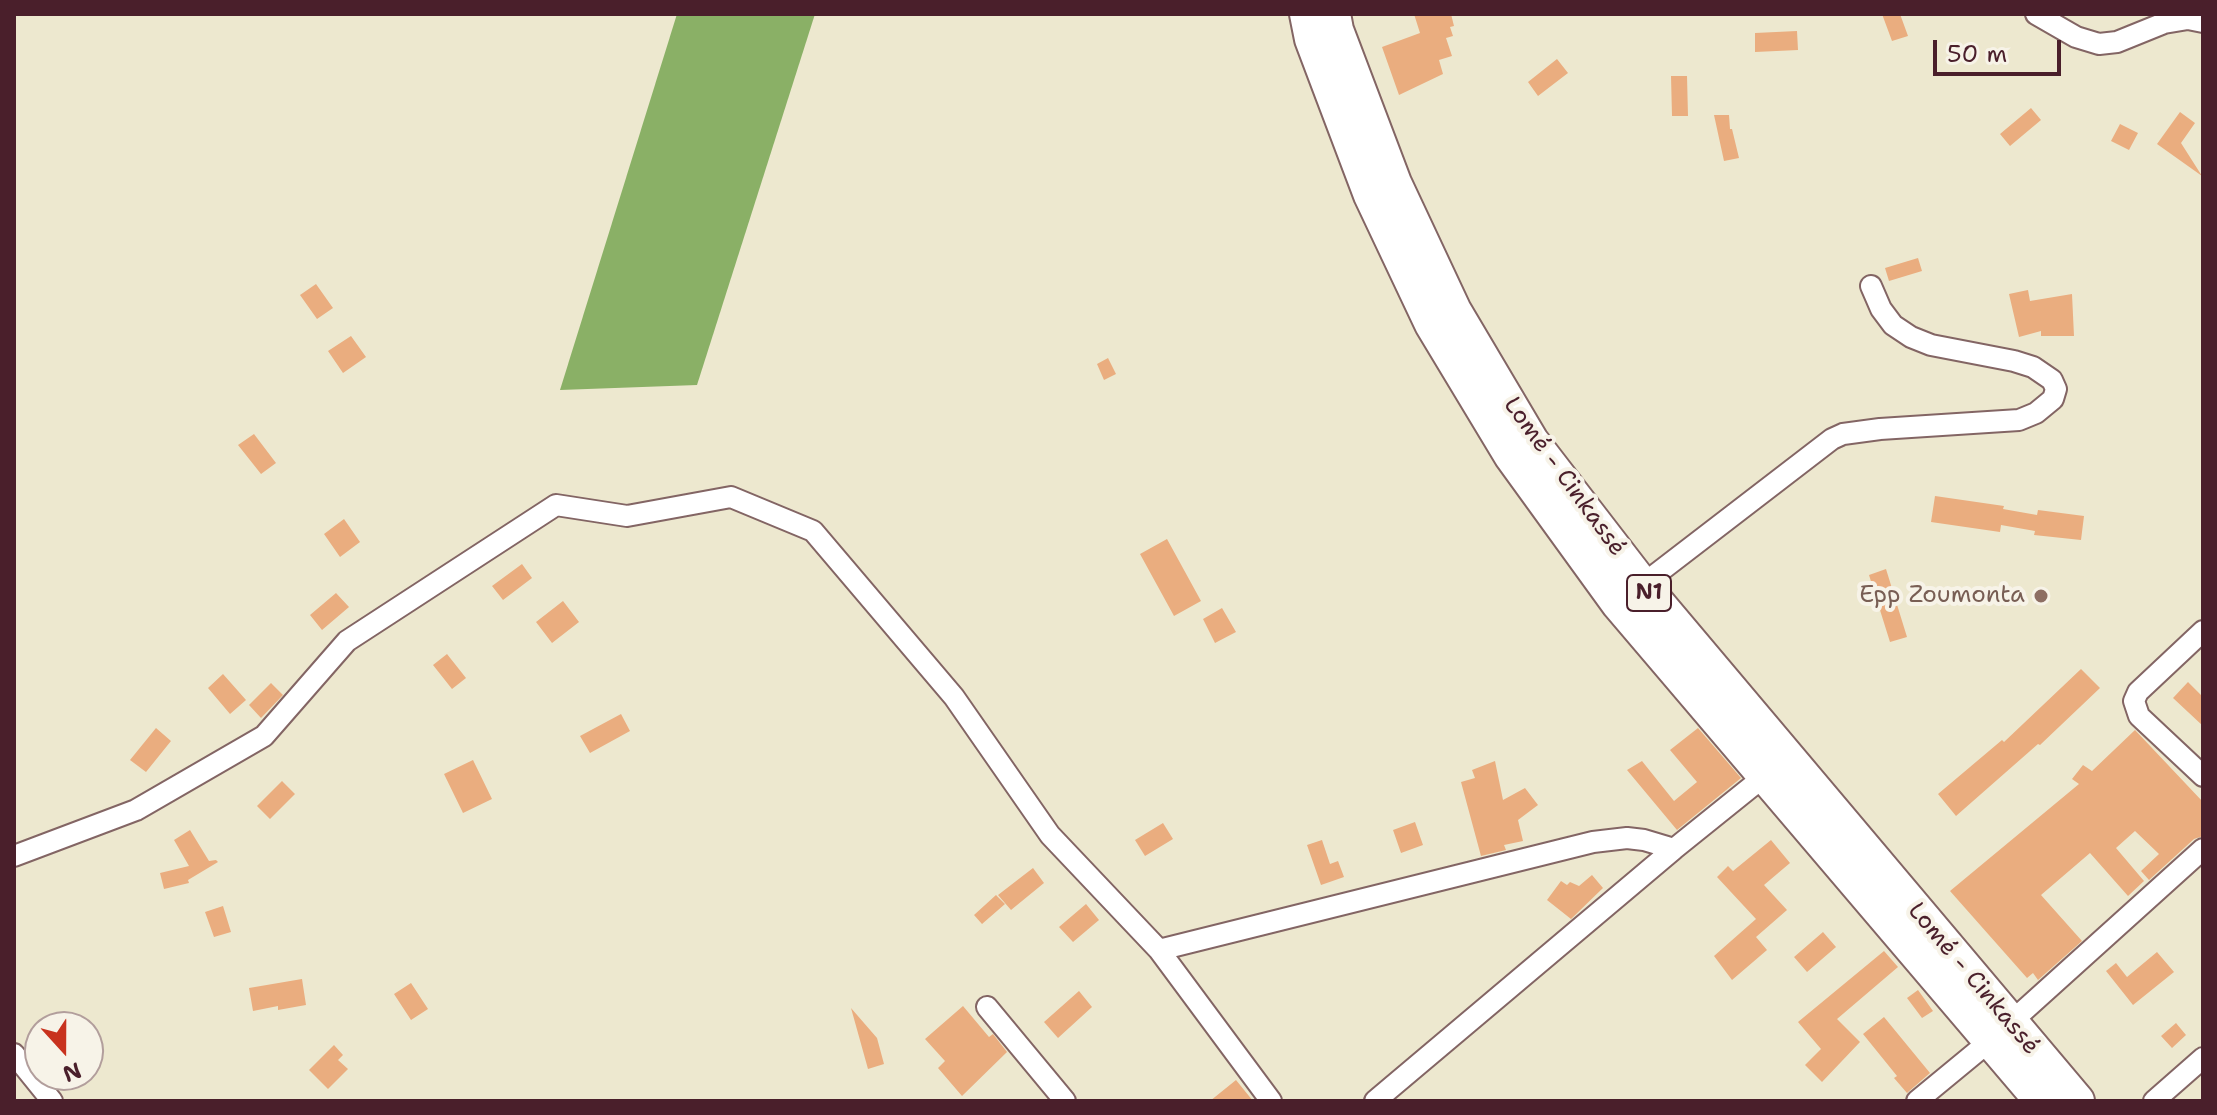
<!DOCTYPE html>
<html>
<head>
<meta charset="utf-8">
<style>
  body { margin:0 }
  #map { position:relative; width:2217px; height:1115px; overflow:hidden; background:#ede8cf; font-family:"Shantell Sans",sans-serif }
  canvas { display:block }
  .frame { position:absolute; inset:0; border:16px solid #4a1f2b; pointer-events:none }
  .north { position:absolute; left:24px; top:1011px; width:80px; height:80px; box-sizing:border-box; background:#f7f3e8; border:2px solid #b29e9c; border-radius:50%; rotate:159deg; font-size:22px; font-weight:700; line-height:32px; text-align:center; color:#4a1f2b }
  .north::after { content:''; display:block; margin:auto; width:28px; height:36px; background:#c8321e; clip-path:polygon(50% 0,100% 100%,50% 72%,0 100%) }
  .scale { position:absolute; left:1933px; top:40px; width:128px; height:36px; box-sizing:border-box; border:4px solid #4a1f2b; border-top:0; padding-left:10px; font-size:24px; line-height:28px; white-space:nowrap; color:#4a1f2b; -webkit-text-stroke:6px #f7f3e8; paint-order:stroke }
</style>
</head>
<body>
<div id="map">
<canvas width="2217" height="1115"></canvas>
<div class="frame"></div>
<div class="north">N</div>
<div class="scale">50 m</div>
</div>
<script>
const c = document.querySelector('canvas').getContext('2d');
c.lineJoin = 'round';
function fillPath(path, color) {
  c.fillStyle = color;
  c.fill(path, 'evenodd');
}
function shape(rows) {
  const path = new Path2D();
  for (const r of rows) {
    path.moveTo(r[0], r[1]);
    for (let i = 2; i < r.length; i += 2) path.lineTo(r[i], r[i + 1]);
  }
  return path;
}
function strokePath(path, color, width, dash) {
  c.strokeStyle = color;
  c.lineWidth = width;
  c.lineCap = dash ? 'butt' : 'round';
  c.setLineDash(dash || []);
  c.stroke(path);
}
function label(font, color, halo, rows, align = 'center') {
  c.font = font + ' "Shantell Sans",sans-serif';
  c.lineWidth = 8;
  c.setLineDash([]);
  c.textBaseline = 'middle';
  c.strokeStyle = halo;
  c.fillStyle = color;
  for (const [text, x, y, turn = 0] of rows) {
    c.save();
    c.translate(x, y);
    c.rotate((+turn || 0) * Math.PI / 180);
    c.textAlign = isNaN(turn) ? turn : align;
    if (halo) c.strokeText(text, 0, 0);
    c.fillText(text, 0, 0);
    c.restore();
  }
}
fillPath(shape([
  [677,14,815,14,697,385,560,390]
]), '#8ab066');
fillPath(shape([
  [1414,14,1451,14,1454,26,1450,27,1453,36,1446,38,1452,56,1439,60,1443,74,1399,95,1382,47,1420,33],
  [1882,14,1900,14,1908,36,1892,41],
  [1797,31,1798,50,1755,52,1755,33],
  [1557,59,1568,73,1538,96,1528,82],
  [1671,76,1687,76,1688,116,1672,116],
  [2031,108,2041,120,2010,146,2000,134],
  [2180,112,2195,123,2181,143,2202,176,2157,144],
  [1714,115,1729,115,1730,129,1732,129,1739,158,1724,161],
  [2120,124,2138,133,2129,150,2111,141],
  [1918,258,1922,271,1889,281,1885,268],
  [316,284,333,308,317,319,300,295],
  [2028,290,2030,301,2072,294,2074,336,2041,336,2041,331,2019,337,2009,294],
  [351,336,366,357,343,373,328,351],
  [1108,358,1116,374,1104,380,1097,364],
  [254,434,276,463,261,474,238,445],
  [1935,496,2004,506,2003,509,2037,515,2038,510,2084,516,2081,540,2034,535,2035,531,2001,525,2000,532,1931,522],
  [344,519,360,542,340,557,324,534],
  [1167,539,1201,601,1174,616,1140,554],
  [522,564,532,578,503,600,492,586],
  [1886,569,1907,637,1890,642,1869,575],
  [336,593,349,607,322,630,310,615],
  [563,601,579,622,552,643,536,622],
  [1222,608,1236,632,1215,643,1203,619],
  [447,654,466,678,452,689,433,665],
  [2081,669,2100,688,2040,745,2038,744,1956,816,1938,794,2002,740,2004,742],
  [223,674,246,700,230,714,208,688],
  [2188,682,2203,697,2203,726,2173,698],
  [271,683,283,695,261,718,249,705],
  [621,714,630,731,590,753,580,736],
  [156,728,171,741,146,772,130,760],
  [1698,728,1741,778,1677,830,1627,770,1642,761,1674,801,1697,782,1670,750],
  [2135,730,2203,802,2203,836,2194,839,2149,880,2141,871,2159,854,2135,831,2116,848,2144,881,2128,896,2090,853,2041,895,2082,941,2038,980,2033,973,2027,978,1950,891,2079,784,2072,779,2083,765,2092,771],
  [473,760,492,799,463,813,444,774],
  [1495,761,1503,800,1525,788,1538,805,1518,820,1523,841,1504,845,1506,850,1481,856,1461,782,1475,778,1472,770],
  [282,781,295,794,270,819,257,806],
  [1415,822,1423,845,1401,853,1393,830],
  [1163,823,1173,839,1145,856,1135,840],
  [190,830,209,861,216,860,218,862,188,880,189,883,164,889,160,873,189,866,174,840],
  [1322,840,1330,864,1338,861,1344,877,1321,885,1307,845],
  [1771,840,1790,863,1764,885,1787,910,1756,937,1767,950,1732,980,1714,956,1756,919,1717,877,1728,866,1733,871],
  [1033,868,1044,883,1011,910,998,895],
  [1592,875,1603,888,1571,919,1547,900,1561,881,1567,885,1570,882,1579,886],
  [996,895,1005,904,982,924,974,915],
  [1086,904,1099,920,1073,942,1059,927],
  [223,906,231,932,214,937,205,912],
  [1823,932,1836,947,1807,972,1794,957],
  [1884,951,1898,967,1837,1019,1860,1042,1822,1082,1805,1065,1821,1049,1798,1022],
  [2157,952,2174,972,2133,1005,2106,971,2116,963,2127,977],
  [302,979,306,1005,278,1010,278,1006,253,1011,249,988],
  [411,983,428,1009,411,1020,394,994],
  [1918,990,1933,1011,1922,1018,1907,998],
  [1079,991,1092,1007,1058,1038,1044,1022],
  [963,1006,989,1037,993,1034,1007,1052,962,1096,938,1068,945,1061,925,1039],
  [851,1008,877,1038,884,1064,868,1069],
  [1884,1017,1930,1073,1907,1093,1894,1078,1897,1076,1863,1034],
  [2176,1023,2186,1035,2172,1048,2161,1036],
  [334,1045,343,1055,338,1060,348,1069,328,1089,309,1070],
  [1236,1080,1253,1101,1210,1101]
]), '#eaad7f');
const minor = shape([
  [2036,14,2076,37,2099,44,2117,42,2164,23,2188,19,2203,22],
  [1642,585,1832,439,1843,434,1880,429,2019,420,2036,413,2053,399,2056,389,2052,380,2033,367,2014,361,1931,345,1911,337,1893,325,1881,309,1871,286],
  [2203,631,2138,692,2134,701,2139,716,2203,776],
  [14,856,136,810,264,736,347,641,556,505,627,516,731,497,813,531,954,697,1050,835,1159,950,1271,1101],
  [1159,950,1593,842,1627,838,1644,840,1674,849],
  [987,1007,1065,1101],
  [2010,1023,2203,849],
  [14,1054,52,1101],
  [1375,1101,1674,849,1766,775],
  [1917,1101,1991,1040],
  [2154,1101,2203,1058]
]);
const trunk = shape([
  [1307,14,1312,39,1371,195,1432,324,1511,455,1619,604,2042,1101],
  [1333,14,1336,30,1394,183,1454,311,1531,441,1642,585,2077,1101]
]);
strokePath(minor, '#836564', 24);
strokePath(trunk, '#836564', 38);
strokePath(minor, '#fff', 20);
strokePath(trunk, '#fff', 34);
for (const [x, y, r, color] of [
  [2041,596,8,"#8d6e63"]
]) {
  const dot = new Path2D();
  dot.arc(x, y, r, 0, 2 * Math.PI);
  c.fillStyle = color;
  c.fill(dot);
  strokePath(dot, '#f7f3e8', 3);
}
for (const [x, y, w] of [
  [1649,593,44]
]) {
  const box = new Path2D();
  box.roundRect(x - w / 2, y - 18, w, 36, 6);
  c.fillStyle = '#f7f3e8';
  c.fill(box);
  strokePath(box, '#4a1f2b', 2);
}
label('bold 22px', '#4a1f2b', null, [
  ["N1",1649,593]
]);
label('24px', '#4a1f2b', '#f7f3e8', [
  ["Lomé - Cinkassé",1564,477,54],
  ["Lomé - Cinkassé",1973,979,50]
]);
label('24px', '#785e54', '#f7f3e8', [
  ["Epp Zoumonta",2025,596]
], 'right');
</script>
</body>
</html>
